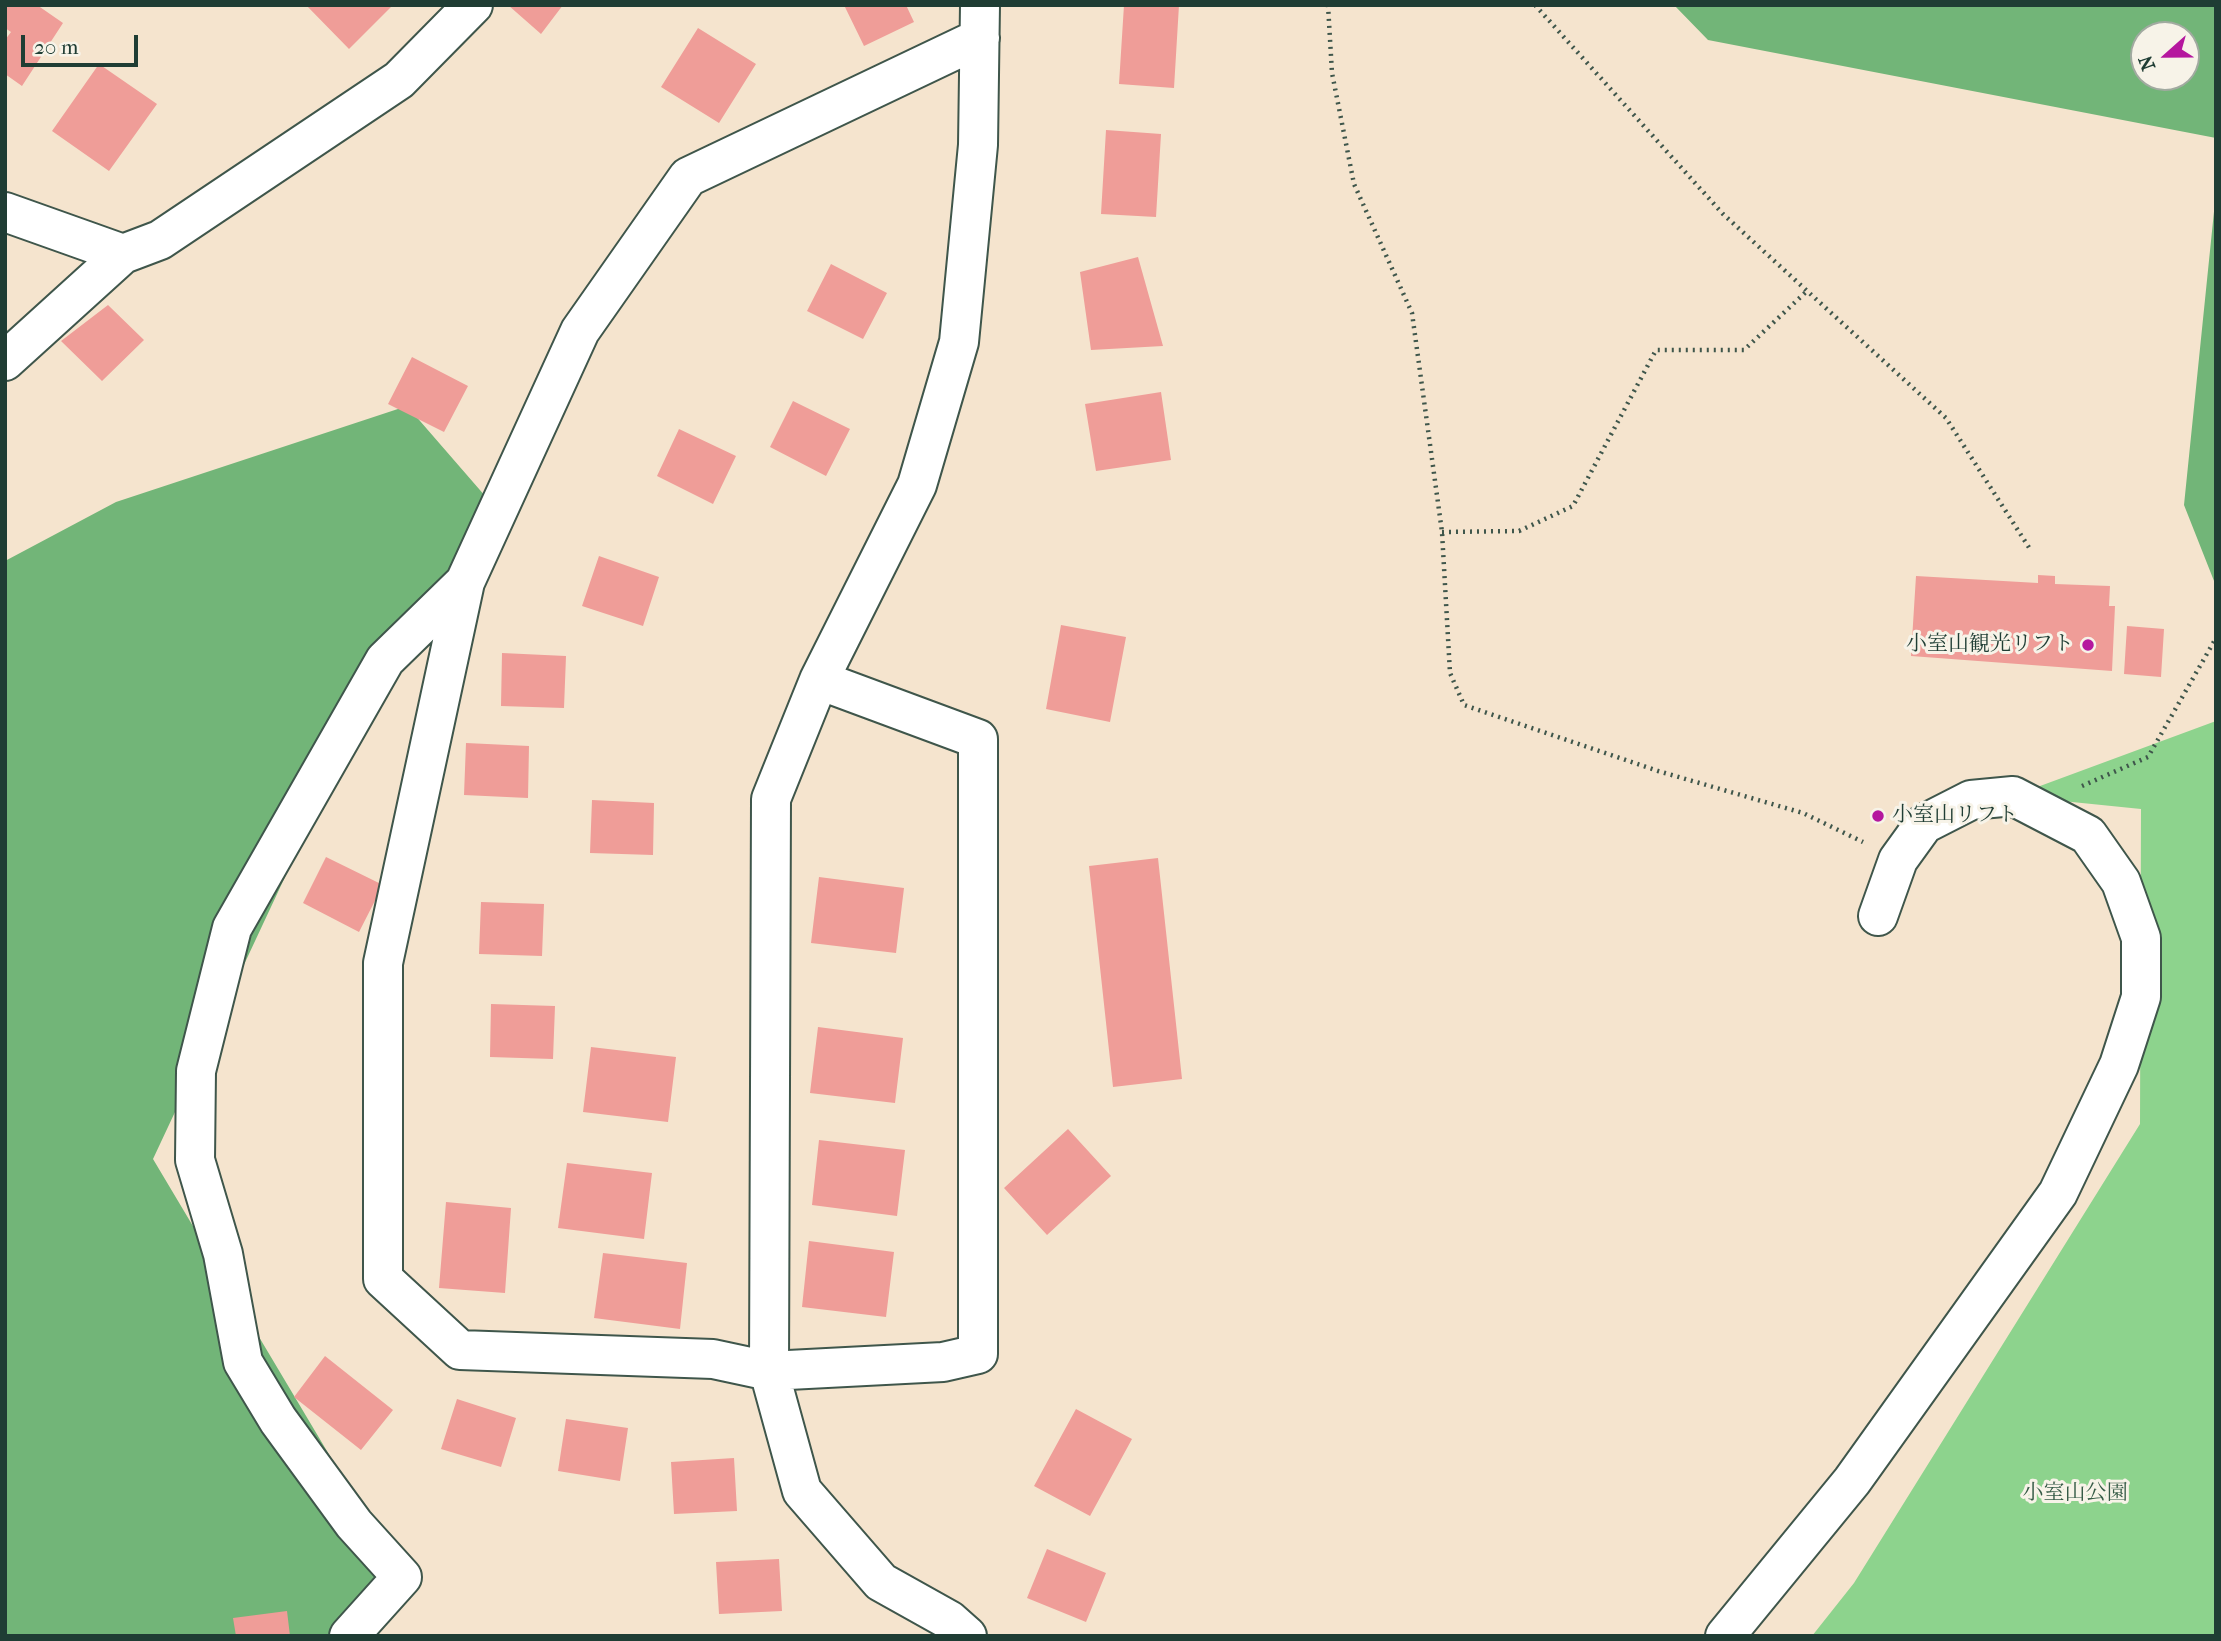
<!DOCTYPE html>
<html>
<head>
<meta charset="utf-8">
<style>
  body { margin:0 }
  #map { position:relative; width:2221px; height:1641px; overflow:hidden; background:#f5e4ce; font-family:"IM FELL French Canon",serif }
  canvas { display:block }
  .frame { position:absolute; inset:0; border:7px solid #1f3d34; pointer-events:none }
  .north { position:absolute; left:2130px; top:21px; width:70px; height:70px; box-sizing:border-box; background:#f7f3e8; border:2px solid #a1aaa0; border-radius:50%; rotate:249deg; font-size:19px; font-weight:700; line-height:28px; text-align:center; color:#1f3d34 }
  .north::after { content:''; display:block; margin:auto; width:24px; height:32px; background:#b5179e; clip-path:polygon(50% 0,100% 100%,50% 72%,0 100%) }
  .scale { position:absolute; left:21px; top:35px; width:117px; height:32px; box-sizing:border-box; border:4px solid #1f3d34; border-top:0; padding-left:9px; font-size:21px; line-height:24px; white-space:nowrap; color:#1f3d34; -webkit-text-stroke:5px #f7f3e8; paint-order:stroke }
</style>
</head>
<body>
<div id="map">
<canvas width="2221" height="1641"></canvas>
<div class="frame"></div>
<div class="north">N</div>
<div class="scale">20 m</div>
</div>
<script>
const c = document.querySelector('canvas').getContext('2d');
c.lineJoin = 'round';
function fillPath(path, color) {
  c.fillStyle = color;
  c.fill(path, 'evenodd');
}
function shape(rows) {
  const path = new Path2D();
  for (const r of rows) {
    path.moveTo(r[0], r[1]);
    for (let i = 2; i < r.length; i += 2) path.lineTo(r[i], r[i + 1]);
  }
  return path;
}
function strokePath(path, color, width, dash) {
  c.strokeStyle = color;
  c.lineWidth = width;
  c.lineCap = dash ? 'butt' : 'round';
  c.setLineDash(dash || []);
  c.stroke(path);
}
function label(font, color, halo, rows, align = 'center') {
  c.font = font + ' "IM FELL French Canon","Noto Serif JP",serif';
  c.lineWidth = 6;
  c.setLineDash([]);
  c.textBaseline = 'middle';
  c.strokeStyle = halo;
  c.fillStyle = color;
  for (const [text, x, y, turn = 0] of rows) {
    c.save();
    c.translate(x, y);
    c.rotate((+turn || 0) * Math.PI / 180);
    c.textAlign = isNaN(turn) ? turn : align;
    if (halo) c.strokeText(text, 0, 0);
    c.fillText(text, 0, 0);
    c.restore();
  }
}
fillPath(shape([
  [2216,721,2216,1636,1812,1636,1854,1583,2140,1124,2141,809,2013,796]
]), '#8dd38d');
fillPath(shape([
  [1674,5,2216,5,2216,138,1708,40],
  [2144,35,2186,35,2186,77,2144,77],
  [2216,192,2216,586,2184,505],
  [407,406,499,512,380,674,153,1159,402,1577,326,1636,5,1636,5,561,116,502]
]), '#72b578');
fillPath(shape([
  [5,5,37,5,63,23,22,86,5,74,5,40,11,32,5,28],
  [306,5,393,5,349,49],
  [508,5,563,5,541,34],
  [844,5,906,5,914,22,864,46],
  [1124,5,1179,5,1174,88,1119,84],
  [698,28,756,64,719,123,661,87],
  [99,64,157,104,109,171,52,131],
  [1106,130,1161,134,1156,217,1101,214],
  [1138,257,1163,346,1091,350,1080,272],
  [831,264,887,293,863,339,807,311],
  [108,305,144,340,102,381,61,341],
  [412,357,468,386,444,432,388,404],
  [1161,392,1171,460,1096,471,1085,404],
  [793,401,850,429,826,476,770,447],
  [679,429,736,456,713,504,657,476],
  [599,556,659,577,643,626,582,606],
  [2038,575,2055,576,2055,584,2110,586,2109,606,2115,606,2112,671,1911,656,1916,576,2038,583],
  [1061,625,1126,637,1110,722,1046,709],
  [2127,626,2164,629,2161,677,2124,674],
  [502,653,566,656,564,708,501,706],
  [466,743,529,746,528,798,464,795],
  [592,800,654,803,653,855,590,853],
  [326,857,383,885,359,932,303,903],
  [1158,858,1182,1079,1113,1087,1089,866],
  [819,877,904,888,896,953,811,943],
  [481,902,544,904,542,956,479,954],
  [491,1004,555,1006,553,1059,490,1057],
  [818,1027,903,1038,895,1103,810,1093],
  [591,1047,676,1057,668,1122,583,1112],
  [1068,1129,1111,1176,1047,1235,1004,1188],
  [819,1140,905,1150,897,1216,812,1205],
  [567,1163,652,1173,644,1239,558,1228],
  [446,1202,511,1208,505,1293,439,1288],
  [809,1241,894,1252,886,1317,802,1307],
  [603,1253,687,1263,680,1329,594,1318],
  [325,1356,393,1410,361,1450,294,1397],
  [457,1399,516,1418,501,1467,441,1449],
  [1076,1409,1132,1439,1090,1516,1034,1486],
  [566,1419,628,1428,620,1481,558,1471],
  [734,1458,737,1511,674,1514,671,1462],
  [1047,1549,1106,1573,1086,1622,1027,1598],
  [779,1559,782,1611,719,1614,716,1562],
  [287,1611,290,1636,236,1636,233,1618]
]), '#ef9d98');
const minor = shape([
  [5,212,123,254],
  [5,361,123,254,160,240,399,80,473,5],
  [819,680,978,739,978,1354,943,1362,769,1371,713,1359,460,1350,383,1279,383,963,465,582,580,331,688,177,980,38],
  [349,1636,402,1577,354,1524,278,1420,243,1362,223,1254,195,1160,196,1071,232,928,385,660,465,582],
  [967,1636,949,1620,881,1582,802,1491,769,1371,771,799,819,680,917,485,959,342,978,145,980,5],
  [1725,1636,1852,1481,2058,1193,2119,1065,2141,997,2141,938,2121,882,2088,835,2013,796,1971,800,1924,824,1898,860,1878,916]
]);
strokePath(minor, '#3f564b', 42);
strokePath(shape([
  [1328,5,1332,73,1354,184,1412,313,1442,532,1450,673,1464,705,1658,771,1803,813,1863,842],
  [1535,5,1723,214,1946,418,2030,549],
  [1442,532,1519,531,1573,506,1656,350,1744,350,1807,291],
  [2082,786,2148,757,2216,638]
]), '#3f564b', 4.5, [2, 5]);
strokePath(minor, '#fff', 38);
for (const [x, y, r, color] of [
  [2088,645,7,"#b5179e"],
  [1878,816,7,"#b5179e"]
]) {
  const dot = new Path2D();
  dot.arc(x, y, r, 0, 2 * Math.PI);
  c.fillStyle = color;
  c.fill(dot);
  strokePath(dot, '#f7f3e8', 2.5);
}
label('21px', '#1f3d34', '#f7f3e8', [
  ["小室山観光リフト",2074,645],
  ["小室山リフト",1892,816,"left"]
], 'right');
label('21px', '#355b46', '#f7f3e8', [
  ["小室山公園",2075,1494]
]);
</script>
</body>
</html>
